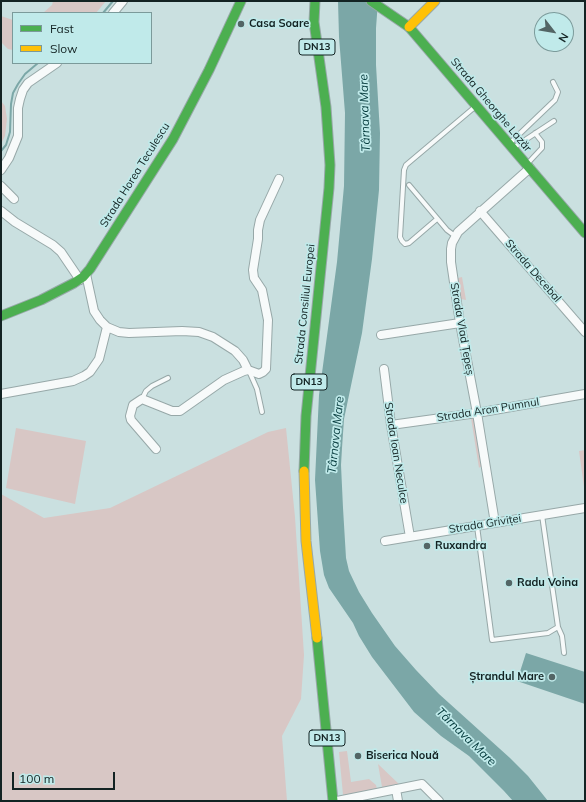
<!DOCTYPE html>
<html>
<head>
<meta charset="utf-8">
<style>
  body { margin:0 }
  #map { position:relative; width:586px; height:802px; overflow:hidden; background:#cae0e0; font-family:Mulish,sans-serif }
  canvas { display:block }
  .frame { position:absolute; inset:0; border:2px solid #132323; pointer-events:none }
  .legend { position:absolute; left:12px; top:12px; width:140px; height:52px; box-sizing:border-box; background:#c0eaea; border:1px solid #7b9a9a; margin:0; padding:5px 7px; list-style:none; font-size:12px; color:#132323 }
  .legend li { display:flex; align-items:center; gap:8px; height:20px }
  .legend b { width:20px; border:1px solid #7b9a9a }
  .north { position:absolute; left:534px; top:12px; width:40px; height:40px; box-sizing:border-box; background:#c0eaea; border:1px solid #7b9a9a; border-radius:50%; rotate:121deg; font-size:11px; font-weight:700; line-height:16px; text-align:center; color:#132323 }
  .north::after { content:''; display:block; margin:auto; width:14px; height:18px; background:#536565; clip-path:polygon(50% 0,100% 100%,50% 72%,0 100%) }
  .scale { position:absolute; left:12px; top:772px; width:103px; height:18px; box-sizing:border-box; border:2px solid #132323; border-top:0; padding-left:5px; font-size:12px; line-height:14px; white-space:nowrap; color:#132323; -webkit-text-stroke:3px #c0eaea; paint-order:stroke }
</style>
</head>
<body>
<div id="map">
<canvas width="586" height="802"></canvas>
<div class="frame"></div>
<ul class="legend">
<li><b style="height:5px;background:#4caf50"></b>Fast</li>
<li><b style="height:5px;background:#ffc107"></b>Slow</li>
</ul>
<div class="north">N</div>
<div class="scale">100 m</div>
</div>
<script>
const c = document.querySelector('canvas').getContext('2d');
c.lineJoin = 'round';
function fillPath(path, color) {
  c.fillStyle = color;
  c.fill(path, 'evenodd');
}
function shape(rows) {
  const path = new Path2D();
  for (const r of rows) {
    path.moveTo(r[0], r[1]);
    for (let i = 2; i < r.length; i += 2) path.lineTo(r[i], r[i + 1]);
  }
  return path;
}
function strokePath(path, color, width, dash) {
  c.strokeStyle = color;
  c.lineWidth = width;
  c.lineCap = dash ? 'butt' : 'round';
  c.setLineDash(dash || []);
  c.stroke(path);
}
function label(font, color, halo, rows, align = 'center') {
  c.font = font + ' Mulish,sans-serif';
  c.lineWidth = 3.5;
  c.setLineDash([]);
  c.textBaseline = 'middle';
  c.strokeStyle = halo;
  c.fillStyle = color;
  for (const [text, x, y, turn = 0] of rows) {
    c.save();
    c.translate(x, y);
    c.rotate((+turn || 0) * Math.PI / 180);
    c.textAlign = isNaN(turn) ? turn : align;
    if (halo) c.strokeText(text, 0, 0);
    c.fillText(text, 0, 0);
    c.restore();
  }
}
fillPath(shape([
  [53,1,106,1,96,13,43,13,52,5],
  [1,16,13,20,13,50,8,49,1,42],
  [1,101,5,106,7,119,5,136,1,144],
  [462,277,466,300,461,299,458,278],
  [471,418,475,419,483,466,480,467,479,468],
  [16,428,86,441,75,504,6,488],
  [286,428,295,517,304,655,301,699,282,736,287,801,1,801,1,494,44,518,110,508,268,432],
  [585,450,585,494,579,451],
  [347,751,351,782,369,779,376,785,377,789,343,795,339,752],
  [378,764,400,785,382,787]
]), '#d8c7c5');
fillPath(shape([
  [338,1,378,1,376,28,376,65,380,133,379,190,372,259,362,333,344,419,342,448,341,465,343,508,346,558,349,571,359,592,372,613,395,646,416,670,439,694,510,758,528,776,548,801,513,801,504,791,469,756,441,736,414,712,372,657,359,636,353,623,329,588,324,575,320,551,315,480,319,395,337,262,344,186,345,113,339,37],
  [526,653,585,672,585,704,517,681]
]), '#7ba7a7');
strokePath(shape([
  [103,13,113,1],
  [1,151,6,145,10,132,11,104,13,93,18,84,25,74,38,63]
]), '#7ba7a7', 2);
const lane = shape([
  [509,144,555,100,558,92,553,82],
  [513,148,554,121],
  [528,163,542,148,542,142,535,133],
  [409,185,447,230,455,236],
  [437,219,409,243,405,244,402,241,400,237,404,170,406,165,476,106],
  [249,371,257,389,262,412],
  [142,399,146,391,152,386,168,378],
  [477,526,492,640,548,633,558,627,542,515],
  [558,627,562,636,564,653]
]);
const street = shape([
  [113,13,123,1],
  [1,170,9,158,18,136,18,108,20,99,23,90,28,83,57,63],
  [1,186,14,199],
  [1,211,15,222,53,245,61,252,80,280],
  [480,211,585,332],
  [86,274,94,311,100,320,107,327,119,332,129,333,182,331,199,332,213,337,235,351,243,360,248,370],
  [381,335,460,323],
  [384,369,391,425,410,537],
  [1,394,73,381,84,376,90,372,99,359,107,327],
  [391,425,477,413,585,394],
  [156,449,131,420,130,416,133,405,142,399,172,411,180,411,224,380,244,371,248,370,259,374,263,372,266,369,268,320,262,290,254,278,253,270,258,239,258,230,260,220,279,179],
  [495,523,477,413,460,323,451,262,451,249,452,243,458,232,530,168],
  [385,541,585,508],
  [396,789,398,801],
  [337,801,422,784,439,801]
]);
const fast = shape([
  [371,1,409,27,585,233],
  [1,316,41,300,74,283,83,277,90,269,173,139,209,70,241,1],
  [304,471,306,416,329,188,330,165,326,107,314,22,315,1],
  [317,638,333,801]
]);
const slow = shape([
  [409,27,435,1],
  [304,471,306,541,317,638]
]);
strokePath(lane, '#97a8a8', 6);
strokePath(street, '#97a8a8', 10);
strokePath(fast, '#97a8a8', 11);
strokePath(slow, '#97a8a8', 11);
strokePath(lane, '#f7fafa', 4);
strokePath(street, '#f7fafa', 8);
strokePath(fast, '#4caf50', 9);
strokePath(slow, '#ffc107', 9);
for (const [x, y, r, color] of [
  [241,24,4,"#536565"],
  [427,546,4,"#536565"],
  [509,583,4,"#536565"],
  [552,677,4,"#536565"],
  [358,756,4,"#536565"]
]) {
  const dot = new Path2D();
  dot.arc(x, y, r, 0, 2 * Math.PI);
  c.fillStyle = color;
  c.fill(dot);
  strokePath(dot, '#c0eaea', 1.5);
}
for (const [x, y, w] of [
  [317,47,36],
  [309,382,36],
  [327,738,36]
]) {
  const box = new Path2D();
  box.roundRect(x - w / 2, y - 8, w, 16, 3);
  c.fillStyle = '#c0eaea';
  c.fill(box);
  strokePath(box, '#132323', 1);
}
label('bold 10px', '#132323', null, [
  ["DN13",317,47],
  ["DN13",309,382],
  ["DN13",327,738]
]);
label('bold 11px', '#132323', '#c0eaea', [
  ["Casa Soare",249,24],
  ["Ruxandra",435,546],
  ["Radu Voina",517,583],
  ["Ștrandul Mare",544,677,"right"],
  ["Biserica Nouă",366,756]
], 'left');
label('11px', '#132323', '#c0eaea', [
  ["Strada Gheorghe Lazăr",491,105,50],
  ["Strada Horea Teculescu",135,175,-58],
  ["Strada Decebal",533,271,49],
  ["Strada Consiliul Europei",305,304,-84],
  ["Strada Vlad Țepeș",462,329,80],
  ["Strada Aron Pumnul",488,410,-9],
  ["Strada Ioan Neculce",396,453,81],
  ["Strada Griviței",485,524,-9]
]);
label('italic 12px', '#03393b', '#c0eaea', [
  ["Târnava Mare",365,113,-92],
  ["Târnava Mare",336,435,-84],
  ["Târnava Mare",466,737,44]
]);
</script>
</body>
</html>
